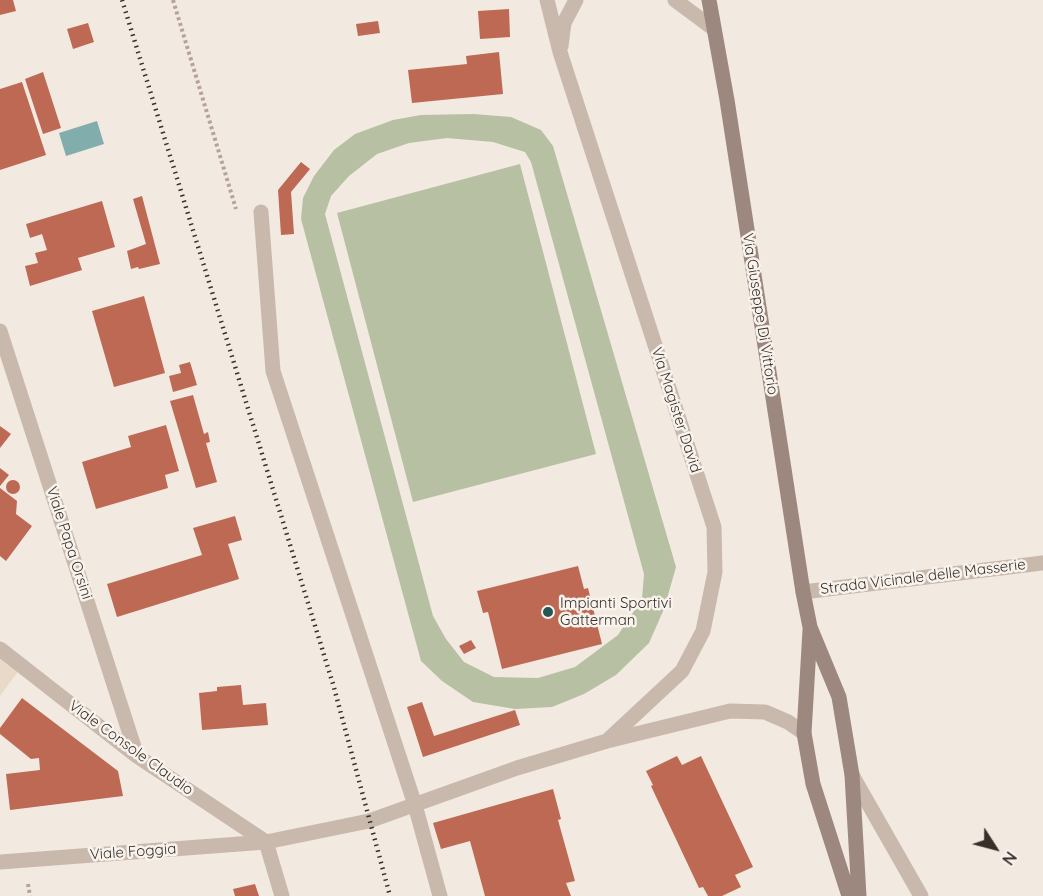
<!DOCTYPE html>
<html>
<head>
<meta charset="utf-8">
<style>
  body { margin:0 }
  #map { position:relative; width:1043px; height:896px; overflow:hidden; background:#f2e9e1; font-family:Quicksand,sans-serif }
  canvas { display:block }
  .north { position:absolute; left:965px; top:818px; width:60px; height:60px; -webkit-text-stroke:4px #f9f3ed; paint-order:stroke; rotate:126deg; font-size:16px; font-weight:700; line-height:24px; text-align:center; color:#382f2b }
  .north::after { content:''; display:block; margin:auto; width:21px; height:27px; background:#382f2b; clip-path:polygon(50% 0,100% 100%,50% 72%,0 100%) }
</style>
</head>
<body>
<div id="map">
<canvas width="1043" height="896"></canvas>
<div class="north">N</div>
</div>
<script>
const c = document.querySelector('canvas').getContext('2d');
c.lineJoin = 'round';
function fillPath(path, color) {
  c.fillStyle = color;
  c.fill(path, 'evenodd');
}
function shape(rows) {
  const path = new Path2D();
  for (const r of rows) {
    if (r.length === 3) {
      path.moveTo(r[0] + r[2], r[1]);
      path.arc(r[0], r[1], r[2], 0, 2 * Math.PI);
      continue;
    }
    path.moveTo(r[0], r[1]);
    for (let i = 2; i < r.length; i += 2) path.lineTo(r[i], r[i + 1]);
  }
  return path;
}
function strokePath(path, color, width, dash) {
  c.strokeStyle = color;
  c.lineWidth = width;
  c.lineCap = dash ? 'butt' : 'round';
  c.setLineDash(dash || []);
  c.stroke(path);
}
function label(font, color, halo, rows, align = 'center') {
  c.font = font + ' Quicksand,sans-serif';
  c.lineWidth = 5;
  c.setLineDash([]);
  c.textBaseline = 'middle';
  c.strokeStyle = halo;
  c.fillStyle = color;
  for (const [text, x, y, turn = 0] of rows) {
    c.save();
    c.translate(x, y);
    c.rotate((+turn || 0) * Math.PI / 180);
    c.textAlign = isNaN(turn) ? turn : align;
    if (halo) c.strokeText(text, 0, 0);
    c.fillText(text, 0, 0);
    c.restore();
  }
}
fillPath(shape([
  [473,114,511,117,541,130,553,146,676,567,664,609,649,643,616,675,584,694,552,707,515,709,473,702,442,681,421,661,301,219,303,198,314,176,334,150,355,134,393,120,421,115],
  [447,138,493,142,525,152,531,162,644,574,642,599,618,635,575,667,538,678,494,677,464,662,446,639,433,616,325,214,331,196,349,176,377,154,409,143],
  [520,164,596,454,413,502,337,213]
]), '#b7c0a2');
fillPath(shape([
  [0,650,22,666,0,696]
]), '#e8d9c9');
fillPath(shape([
  [97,121,104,144,66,156,59,133]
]), '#82adad');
fillPath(shape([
  [0,0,13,0,16,11,0,15],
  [509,9,510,37,480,39,478,11],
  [378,21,380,33,358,36,356,24],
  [88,23,94,42,73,49,67,29],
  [499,52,503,94,412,103,408,70,467,64,466,56],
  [43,72,61,128,43,134,25,79],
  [22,82,46,155,0,170,0,89],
  [301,162,310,169,291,192,294,234,281,235,278,190],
  [142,196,160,264,139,269,138,267,131,269,127,251,146,244,133,199],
  [102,201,115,247,78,258,82,270,30,286,25,266,38,263,35,253,47,250,42,234,30,238,26,224],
  [144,296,165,373,114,387,92,311],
  [190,362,197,385,173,392,169,376,181,373,179,365],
  [193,395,204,434,208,432,210,442,206,443,217,482,196,488,170,401],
  [166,425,179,471,165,475,168,488,96,509,82,462,131,447,128,436],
  [0,426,11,434,0,448],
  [0,468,9,475,0,486],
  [13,487,7],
  [0,488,17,501,16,514,32,526,6,561,0,556],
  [235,516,242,540,228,544,239,579,117,617,107,584,202,555,193,528],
  [578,566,584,589,588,588,602,644,502,669,488,612,483,613,477,591],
  [471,640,476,648,464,654,459,646],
  [241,685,243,705,266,703,268,725,202,730,199,693,217,691,217,687],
  [22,698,118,771,123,796,10,810,6,774,40,770,39,758,31,759,0,734,0,728],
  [422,702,434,736,515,710,520,725,423,757,407,707],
  [677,756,682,765,701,756,753,867,735,875,741,887,722,896,708,896,703,887,699,888,651,786,653,785,646,771],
  [553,789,561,819,558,820,575,881,566,883,571,896,485,896,470,841,441,849,433,823],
  [255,884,259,896,235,896,233,889]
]), '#bd6954');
strokePath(shape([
  [173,0,236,209],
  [28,884,30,896]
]), '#b5a398', 4, [3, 3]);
strokePath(shape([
  [261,212,273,371,415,805]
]), '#c9b9ad', 15);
strokePath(shape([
  [547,0,560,52,714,527,715,572,703,631,682,671,609,739],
  [675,0,714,29],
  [561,46,564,23,576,0],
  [0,331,137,756],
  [803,592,1043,563],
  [0,649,137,756,266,842],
  [852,775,921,896],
  [415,805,440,896],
  [266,842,282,896],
  [0,862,266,842,369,821,517,768,607,741,730,711,765,712,788,722,804,733]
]), '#c9b9ad', 15);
strokePath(shape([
  [709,0,727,100,803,592,810,627,839,697,852,775,859,896],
  [810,630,804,733,813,784,849,896]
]), '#9d887f', 15);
strokePath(shape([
  [122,0,333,684,390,896]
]), '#382f2b', 4.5, [1.5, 4.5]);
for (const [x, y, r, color] of [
  [548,612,6,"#245657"]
]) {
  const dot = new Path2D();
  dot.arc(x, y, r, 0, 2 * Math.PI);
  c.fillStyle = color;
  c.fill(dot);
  strokePath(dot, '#f9f3ed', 2);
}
label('15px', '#382f2b', '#f9f3ed', [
  ["Via Giuseppe Di Vittorio",760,314,81],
  ["Via Magister David",676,410,72],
  ["Viale Papa Orsini",69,543,72],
  ["Strada Vicinale delle Masserie",923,577,-7],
  ["Viale Console Claudio",131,748,36],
  ["Viale Foggia",133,852,-4]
]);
label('15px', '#382f2b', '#f9f3ed', [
  ["Impianti Sportivi",560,603],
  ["Gatterman",560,620]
], 'left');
</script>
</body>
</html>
